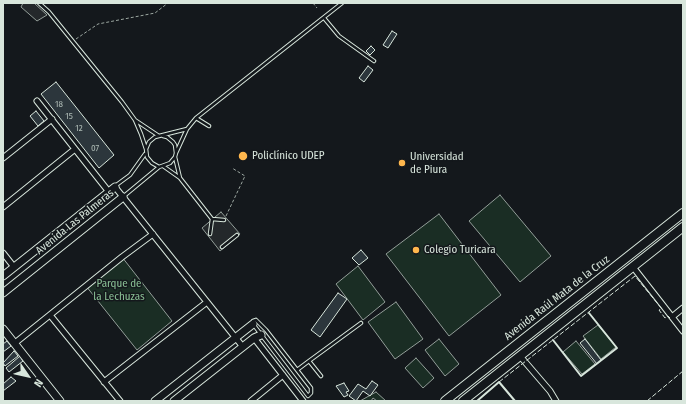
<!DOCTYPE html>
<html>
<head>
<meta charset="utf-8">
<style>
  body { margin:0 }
  #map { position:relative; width:686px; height:404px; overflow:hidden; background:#14181c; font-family:"Fira Sans Condensed",sans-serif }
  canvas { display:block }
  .frame { position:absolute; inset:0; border:4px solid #d8e6dc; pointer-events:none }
  .north { position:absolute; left:8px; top:356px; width:40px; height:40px; -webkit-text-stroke:3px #14181c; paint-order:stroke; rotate:124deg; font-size:11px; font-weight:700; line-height:16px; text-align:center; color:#d8e6dc }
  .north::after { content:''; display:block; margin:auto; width:14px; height:18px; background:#d8e6dc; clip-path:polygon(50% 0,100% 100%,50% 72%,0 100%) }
</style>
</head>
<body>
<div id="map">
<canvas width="686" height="404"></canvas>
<div class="frame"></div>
<div class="north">N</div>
</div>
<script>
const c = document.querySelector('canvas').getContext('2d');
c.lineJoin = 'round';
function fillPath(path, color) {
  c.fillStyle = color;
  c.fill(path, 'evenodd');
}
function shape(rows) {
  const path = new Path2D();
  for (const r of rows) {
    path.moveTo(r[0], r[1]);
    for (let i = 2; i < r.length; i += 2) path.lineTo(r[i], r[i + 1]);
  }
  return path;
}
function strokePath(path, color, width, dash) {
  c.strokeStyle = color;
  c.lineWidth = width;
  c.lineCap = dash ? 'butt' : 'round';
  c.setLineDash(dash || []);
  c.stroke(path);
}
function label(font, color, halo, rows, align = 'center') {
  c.font = font + ' "Fira Sans Condensed",sans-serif';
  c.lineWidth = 3;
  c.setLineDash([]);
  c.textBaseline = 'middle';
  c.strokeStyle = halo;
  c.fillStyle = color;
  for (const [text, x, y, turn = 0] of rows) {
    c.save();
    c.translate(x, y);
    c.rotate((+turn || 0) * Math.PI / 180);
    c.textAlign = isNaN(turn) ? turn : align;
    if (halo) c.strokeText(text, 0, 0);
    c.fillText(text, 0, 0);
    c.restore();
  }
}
const green = shape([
  [500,195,551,256,520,282,469,221,500,195],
  [439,214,501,295,449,336,386,254,439,214],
  [122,257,172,321,137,350,86,286,122,257],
  [358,266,385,302,363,320,336,284,358,266],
  [396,302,423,339,395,359,368,322,396,302],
  [598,325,616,347,601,359,583,336,598,325],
  [439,339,459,364,445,376,425,350,439,339],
  [576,341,595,364,582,374,563,352,576,341],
  [416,358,434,378,423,388,405,368,416,358],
  [376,392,386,401,377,401,373,398,371,401,360,401,376,392]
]);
fillPath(green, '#1a2d24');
strokePath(green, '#939e99', 1);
const parking = shape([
  [23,3,34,3,47,15,37,21,21,7,23,3],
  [221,212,240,234,220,251,202,228,221,212]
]);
fillPath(parking, '#24282b');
strokePath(parking, '#939e99', 1);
const building = shape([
  [392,31,397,34,388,48,383,45,392,31],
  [371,46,375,50,370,55,366,51,371,46],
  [368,66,373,70,364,82,359,78,368,66],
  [56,82,114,155,99,168,41,94,56,82],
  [36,111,44,121,38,126,30,116,36,111],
  [361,250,368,258,359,265,352,258,361,250],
  [338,293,347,299,320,337,311,330,338,293],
  [585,339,601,360,597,364,580,343,585,339],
  [7,341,11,346,3,352,3,344,7,341],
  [14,351,18,356,5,366,3,363,14,351],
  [20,356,23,361,9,372,6,368,20,356],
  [11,377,16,381,3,391,3,384,11,377],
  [372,381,378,385,370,396,363,391,356,401,349,396,358,384,366,389,372,381],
  [344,383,349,391,346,392,348,395,344,397,336,386,344,383]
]);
fillPath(building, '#2c363c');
strokePath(building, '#d8e6dc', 1);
const service = shape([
  [39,3,49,12,122,102,135,120,141,134,146,149],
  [324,18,339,36,374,61],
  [196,118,209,126],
  [135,120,159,136],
  [163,136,167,137,173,142,175,145,176,153,175,157,170,163,159,167,152,163,147,157,146,149,149,142,155,137,187,129],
  [176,153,187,129,196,118,342,3],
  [175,157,180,178],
  [163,166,180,178,212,219],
  [115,186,130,175,145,154],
  [124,196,159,167],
  [210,234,212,219,224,220],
  [222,247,237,235],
  [256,320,266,330,311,388,311,393,308,396,253,324,253,321,256,320],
  [309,361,361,323],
  [297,370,309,361,321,376]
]);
const minor = shape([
  [37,101,109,192],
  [3,158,52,119],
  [115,187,243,347],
  [3,207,75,149],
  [3,253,14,267],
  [633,267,683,331],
  [50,315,120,401],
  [672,317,683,308],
  [254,338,303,401],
  [15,343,122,257,153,234],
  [520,356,550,391,556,401],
  [104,382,207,302],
  [251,401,283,375]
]);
const tertiary = shape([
  [3,276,115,187],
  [3,293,123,197],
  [3,329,60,401],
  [155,401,253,324],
  [174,401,254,338,261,335]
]);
const primary = shape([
  [445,401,683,213],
  [463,401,683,227]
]);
strokePath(service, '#d8e6dc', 4.5);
strokePath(minor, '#d8e6dc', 7);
strokePath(tertiary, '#d8e6dc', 9);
strokePath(primary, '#d8e6dc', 10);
strokePath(shape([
  [313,3,317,8],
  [76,39,98,24,155,13,168,3],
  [226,216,245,176,232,168]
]), '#9da8a2', 1, [3, 2]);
strokePath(service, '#14181c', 2.5);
strokePath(minor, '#14181c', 5);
strokePath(tertiary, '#14181c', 7);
strokePath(primary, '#14181c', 8);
strokePath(shape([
  [499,382,635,276,662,309,659,310,665,318,668,316,670,318],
  [647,401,683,371]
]), '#d8e6dc', 1, [5, 2]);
strokePath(shape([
  [553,340,581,376,617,348,589,313],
  [477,401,499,382,515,401]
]), '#d8e6dc', 2);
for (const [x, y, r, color] of [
  [243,156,5,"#ffb74d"],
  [402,163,4,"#ffb74d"],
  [416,250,4,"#ffb74d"]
]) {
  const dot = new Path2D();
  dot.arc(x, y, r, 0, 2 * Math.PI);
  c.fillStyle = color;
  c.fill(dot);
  strokePath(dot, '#14181c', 1.5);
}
label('9px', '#adbab4', null, [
  ["18",59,104],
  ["15",69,116],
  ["12",79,128],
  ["07",95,148]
]);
label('11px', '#d8e6dc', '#14181c', [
  ["Policlínico UDEP",252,156],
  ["Universidad",410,157],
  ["de Piura",410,170],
  ["Colegio Turicara",424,250]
], 'left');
label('11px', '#d8e6dc', '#14181c', [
  ["Avenida Las Palmeras",75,222,-39],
  ["Avenida Raúl Mata de la Cruz",557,298,-38]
]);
label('11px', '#8ac095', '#14181c', [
  ["Parque de",119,284],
  ["la Lechuzas",119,297]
]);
</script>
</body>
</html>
